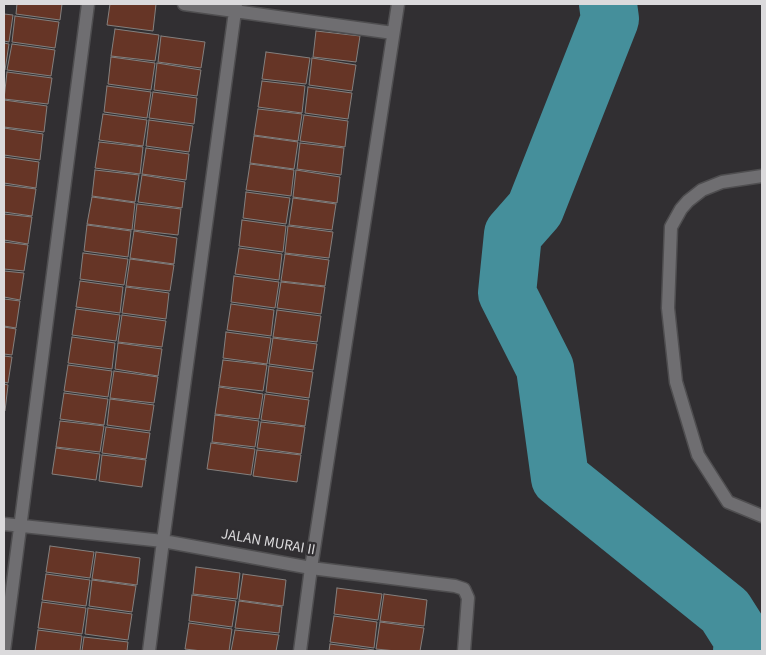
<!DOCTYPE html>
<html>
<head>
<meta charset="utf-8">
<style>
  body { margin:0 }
  #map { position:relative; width:766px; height:655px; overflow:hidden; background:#312f32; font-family:"Source Sans 3",sans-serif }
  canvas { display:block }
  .frame { position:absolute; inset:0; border:5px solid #dbdadc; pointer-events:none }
</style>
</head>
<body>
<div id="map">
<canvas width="766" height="655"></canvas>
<div class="frame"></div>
</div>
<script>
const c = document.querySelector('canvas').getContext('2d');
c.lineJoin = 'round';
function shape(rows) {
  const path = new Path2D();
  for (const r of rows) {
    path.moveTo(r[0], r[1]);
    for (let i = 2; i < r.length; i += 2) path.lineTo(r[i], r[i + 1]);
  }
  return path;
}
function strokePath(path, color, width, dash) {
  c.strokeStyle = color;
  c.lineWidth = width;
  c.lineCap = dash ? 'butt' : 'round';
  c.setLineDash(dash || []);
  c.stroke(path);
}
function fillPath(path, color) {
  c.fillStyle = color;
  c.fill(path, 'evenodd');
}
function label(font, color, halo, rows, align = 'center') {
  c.font = font + ' "Source Sans 3",sans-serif';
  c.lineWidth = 4.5;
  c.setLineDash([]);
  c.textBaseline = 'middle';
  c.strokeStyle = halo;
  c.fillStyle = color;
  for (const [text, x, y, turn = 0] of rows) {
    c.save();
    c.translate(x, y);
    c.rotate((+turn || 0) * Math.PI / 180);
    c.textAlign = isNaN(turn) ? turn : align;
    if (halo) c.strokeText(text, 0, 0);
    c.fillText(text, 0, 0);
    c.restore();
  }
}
strokePath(shape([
  [608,4,610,19,535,209,513,234,507,293,545,368,560,478,725,611,744,641,742,651]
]), '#458f9b', 58);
const building = shape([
  [17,4,62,4,60,20,16,14,17,4],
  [110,4,156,4,153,31,107,25,110,4],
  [4,14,13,15,9,42,4,41,4,14],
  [15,16,59,22,55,48,12,42,15,16],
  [115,29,159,35,155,61,111,56,115,29],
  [316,31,360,36,356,62,313,57,316,31],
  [161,36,205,42,201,68,158,62,161,36],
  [4,43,9,44,5,70,4,70,4,43],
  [12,44,55,50,51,76,7,70,12,44],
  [266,52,310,58,306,84,262,79,266,52],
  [111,57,155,63,151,90,108,84,111,57],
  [312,58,356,65,352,91,309,85,312,58],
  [157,63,201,70,197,96,154,90,157,63],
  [7,72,52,78,48,104,4,99,7,72],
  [262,81,305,86,302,113,258,107,262,81],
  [107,86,151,92,147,118,104,112,107,86],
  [308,87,352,93,348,119,305,113,308,87],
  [153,92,197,98,194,124,149,118,153,92],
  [4,100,47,106,44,132,4,127,4,100],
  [258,109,302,114,298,141,254,135,258,109],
  [103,114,147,120,143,146,99,140,103,114],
  [304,115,348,121,345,147,300,141,304,115],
  [149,120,193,126,189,152,146,146,149,120],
  [4,128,43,134,40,160,4,155,4,128],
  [254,136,298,142,294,169,250,163,254,136],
  [99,142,143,147,140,174,95,168,99,142],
  [300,143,344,148,341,175,297,169,300,143],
  [146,148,189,154,186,180,142,174,146,148],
  [4,157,39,162,36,188,4,183,4,157],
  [250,164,294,170,291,196,246,190,250,164],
  [95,170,139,175,135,202,92,196,95,170],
  [296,170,340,177,337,203,293,197,296,170],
  [142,175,185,182,182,208,138,202,142,175],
  [4,185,36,189,32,216,4,212,4,185],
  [246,192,290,198,286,224,243,218,246,192],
  [92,197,135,203,132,230,87,224,92,197],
  [293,198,336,204,332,230,289,225,293,198],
  [137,204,181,209,178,235,134,230,137,204],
  [4,214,32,217,28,244,4,240,4,214],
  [242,220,286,226,283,252,239,246,242,220],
  [87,225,131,231,128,257,84,251,87,225],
  [288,226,333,232,329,258,285,253,288,226],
  [134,231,177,238,174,264,130,258,134,231],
  [4,242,28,245,24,271,4,269,4,242],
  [239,248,282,254,279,280,235,274,239,248],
  [83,253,128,259,124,285,80,279,83,253],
  [285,254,329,260,325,286,281,281,285,254],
  [130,259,174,265,170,291,126,286,130,259],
  [4,271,24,273,20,300,4,297,4,271],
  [234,276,279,282,275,308,231,302,234,276],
  [80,281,123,287,120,313,76,307,80,281],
  [281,282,325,287,321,314,277,308,281,282],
  [126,287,169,293,166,319,122,313,126,287],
  [4,299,20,301,16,328,4,326,4,299],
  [231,304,274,310,271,336,227,330,231,304],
  [76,309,120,315,116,341,72,335,76,309],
  [277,310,321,316,317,342,273,337,277,310],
  [122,315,166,321,162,347,118,342,122,315],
  [4,327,16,329,12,355,4,354,4,327],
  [226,332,271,338,267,364,223,358,226,332],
  [72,337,115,343,112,369,68,363,72,337],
  [273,338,317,344,313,370,269,364,273,338],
  [118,343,162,349,158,376,115,369,118,343],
  [4,356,12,357,8,383,4,382,4,356],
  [223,360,267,365,263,391,219,386,223,360],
  [68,365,112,371,108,397,64,391,68,365],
  [269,366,313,372,309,398,266,392,269,366],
  [114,371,158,377,154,403,110,398,114,371],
  [4,384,8,385,5,411,4,411,4,384],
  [219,387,263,394,259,419,215,414,219,387],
  [64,393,108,399,104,425,60,419,64,393],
  [265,394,309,400,305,426,261,420,265,394],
  [110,399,154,405,150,431,107,425,110,399],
  [215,415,259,421,255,447,212,442,215,415],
  [60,421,104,426,100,452,56,447,60,421],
  [261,422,305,427,301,454,257,448,261,422],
  [106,427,150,433,146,459,102,453,106,427],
  [211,443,255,449,251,475,207,469,211,443],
  [56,448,100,454,96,480,52,474,56,448],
  [257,450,301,455,297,482,253,476,257,450],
  [102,455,146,460,142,487,99,481,102,455],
  [50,546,94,552,90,578,46,572,50,546],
  [96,552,140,558,137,585,92,579,96,552],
  [196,567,240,573,237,599,193,594,196,567],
  [46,574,90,580,86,606,42,600,46,574],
  [243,574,286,580,283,606,239,600,243,574],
  [92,580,136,586,132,612,89,606,92,580],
  [337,588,382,594,378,620,334,614,337,588],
  [384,594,427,600,424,626,380,621,384,594],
  [192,595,236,601,232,627,189,621,192,595],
  [239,601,282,607,279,633,235,628,239,601],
  [42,602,86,608,82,634,38,628,42,602],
  [88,608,132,614,128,640,85,634,88,608],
  [334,616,377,622,374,648,330,642,334,616],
  [380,622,424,628,420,651,396,651,376,649,380,622],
  [189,623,232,629,229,651,202,651,185,649,189,623],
  [38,630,82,636,80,651,35,651,38,630],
  [235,630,279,635,276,651,231,651,235,630],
  [84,637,128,642,127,651,82,651,84,637],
  [330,644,374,650,373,651,329,651,330,644]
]);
fillPath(building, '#663526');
strokePath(building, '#84807e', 1);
const minor = shape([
  [184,4,393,33],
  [762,176,722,182,702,190,688,201,681,209,671,227,668,308,676,382,698,455,728,502,762,516],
  [4,524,163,541,311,568,455,586,464,589,468,598,464,651],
  [4,651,88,4],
  [149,651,163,541,236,4],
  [300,651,311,568,398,4]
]);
strokePath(minor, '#4f4e50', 15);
strokePath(minor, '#6f6e71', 12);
label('15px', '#dbdadc', '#312f32', [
  ["JALAN MURAI II",268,543,10]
]);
</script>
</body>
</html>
